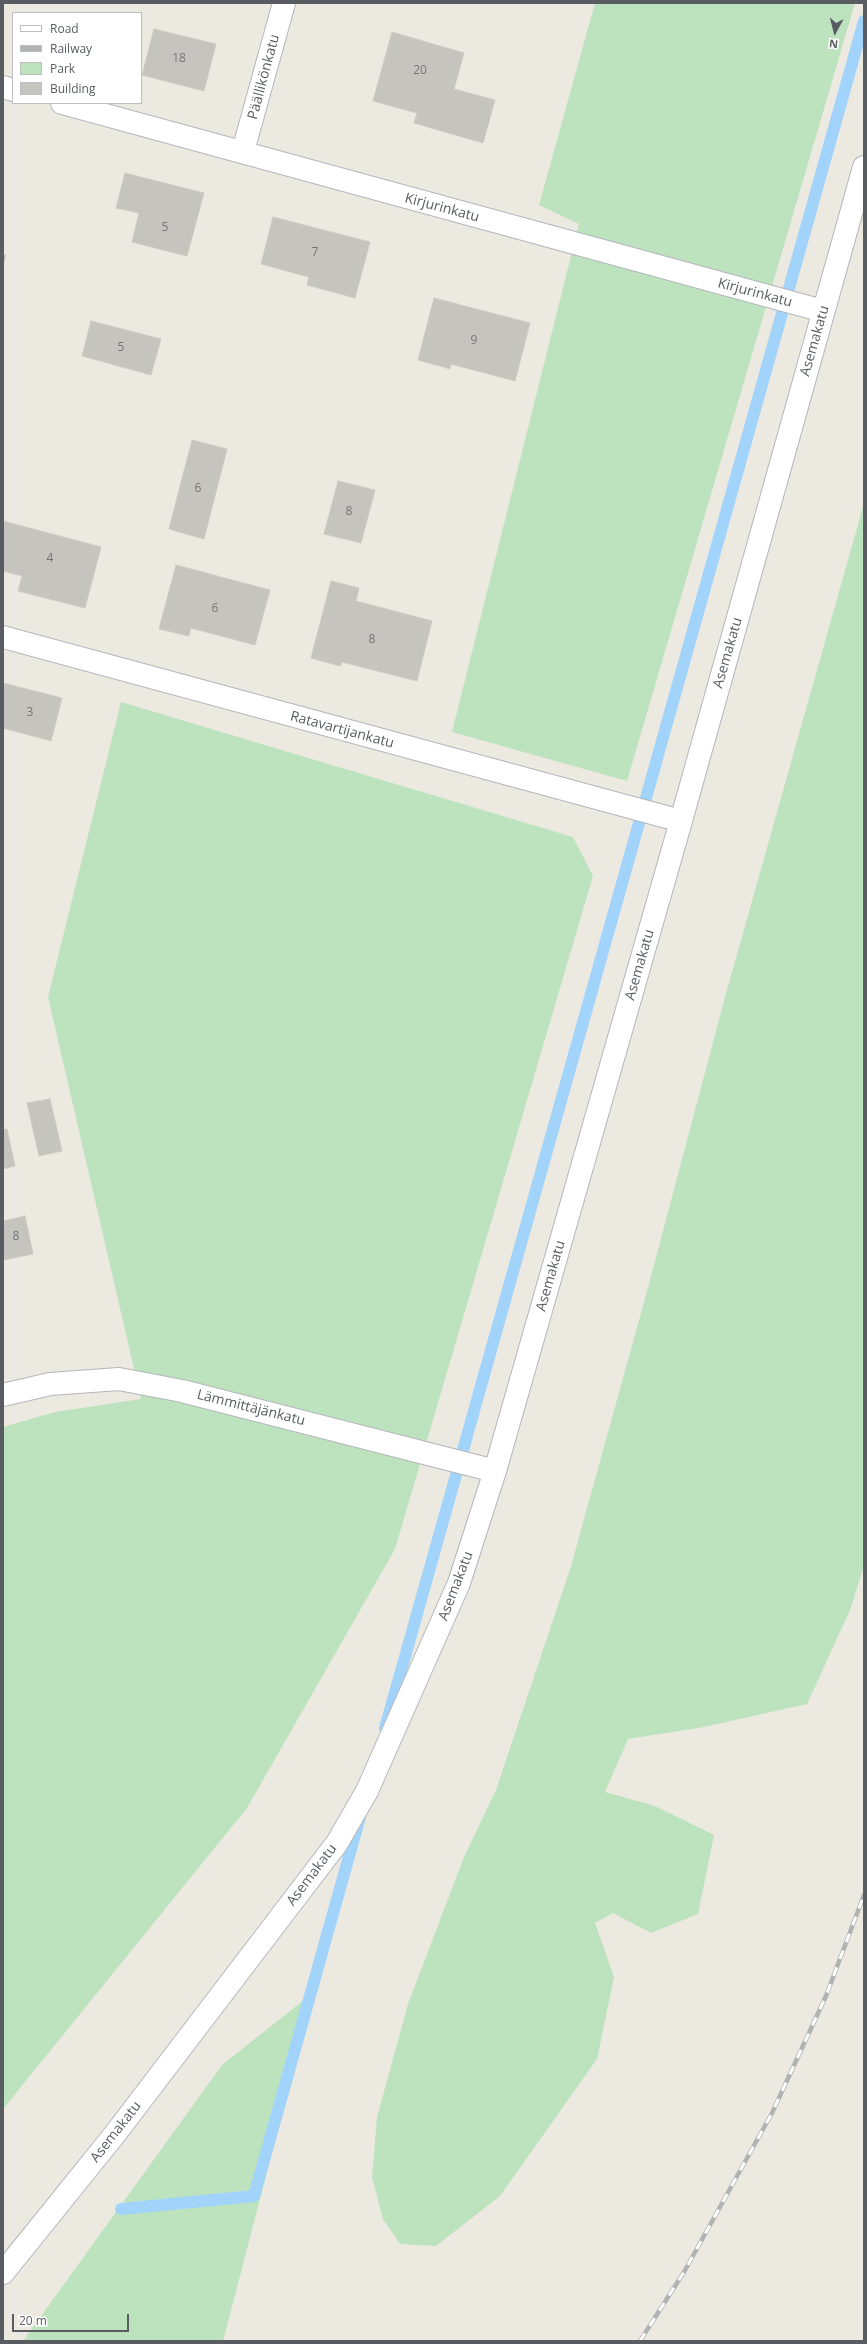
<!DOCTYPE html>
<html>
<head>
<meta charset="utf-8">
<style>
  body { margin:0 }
  #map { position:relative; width:867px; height:2344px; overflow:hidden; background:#ece9e0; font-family:"Open Sans",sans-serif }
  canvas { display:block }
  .frame { position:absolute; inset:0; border:4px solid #595c61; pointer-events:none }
  .legend { position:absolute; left:12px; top:12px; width:130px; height:92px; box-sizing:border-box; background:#fff; border:1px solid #bdbec0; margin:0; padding:5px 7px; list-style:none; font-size:12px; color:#595c61 }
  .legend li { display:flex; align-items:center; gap:8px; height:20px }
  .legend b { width:20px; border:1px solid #bdbec0 }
  .north { position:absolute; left:815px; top:12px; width:40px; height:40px; -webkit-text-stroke:3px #fff; paint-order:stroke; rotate:187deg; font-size:11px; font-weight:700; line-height:16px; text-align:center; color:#595c61 }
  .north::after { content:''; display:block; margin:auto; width:14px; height:18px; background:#595c61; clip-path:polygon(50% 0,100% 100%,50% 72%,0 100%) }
  .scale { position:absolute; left:12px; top:2314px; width:117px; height:18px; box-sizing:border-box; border:2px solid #595c61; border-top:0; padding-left:5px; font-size:12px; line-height:14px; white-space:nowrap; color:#595c61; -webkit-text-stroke:3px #fff; paint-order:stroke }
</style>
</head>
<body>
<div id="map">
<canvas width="867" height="2344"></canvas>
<div class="frame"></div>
<ul class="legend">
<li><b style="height:5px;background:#fff"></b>Road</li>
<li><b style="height:5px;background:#b1b2b2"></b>Railway</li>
<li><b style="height:11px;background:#bde3be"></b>Park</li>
<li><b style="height:11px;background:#c6c4be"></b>Building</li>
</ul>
<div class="north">N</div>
<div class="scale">20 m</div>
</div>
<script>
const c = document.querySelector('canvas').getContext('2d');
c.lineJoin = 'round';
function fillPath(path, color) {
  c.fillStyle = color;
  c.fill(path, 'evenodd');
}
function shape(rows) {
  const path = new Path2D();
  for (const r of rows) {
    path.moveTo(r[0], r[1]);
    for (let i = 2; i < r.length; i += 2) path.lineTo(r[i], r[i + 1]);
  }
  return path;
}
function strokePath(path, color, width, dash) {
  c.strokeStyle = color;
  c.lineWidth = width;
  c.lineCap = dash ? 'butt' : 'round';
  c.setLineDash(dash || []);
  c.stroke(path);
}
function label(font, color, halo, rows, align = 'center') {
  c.font = font + ' "Open Sans",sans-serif';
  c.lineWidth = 3;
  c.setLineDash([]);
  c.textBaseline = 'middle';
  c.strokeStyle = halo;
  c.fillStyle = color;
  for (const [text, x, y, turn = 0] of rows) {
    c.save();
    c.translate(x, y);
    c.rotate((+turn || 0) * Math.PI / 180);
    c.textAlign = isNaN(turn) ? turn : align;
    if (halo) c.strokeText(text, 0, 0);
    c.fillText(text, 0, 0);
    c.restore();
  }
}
fillPath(shape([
  [595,3,855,3,627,781,452,732,579,224,539,205],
  [864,503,864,1566,850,1610,807,1704,704,1727,628,1739,605,1792,655,1806,714,1835,698,1914,651,1933,613,1913,595,1923,614,1977,597,2059,500,2196,436,2246,400,2244,383,2219,372,2177,377,2117,408,2004,464,1857,496,1790,571,1566,646,1295,725,997],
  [121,702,573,837,593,876,395,1549,247,1808,3,2109,3,1427,55,1412,141,1399,48,997],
  [314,1992,223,2341,23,2341,222,2065]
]), '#bde3be');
strokePath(shape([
  [385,1728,864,21],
  [121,2209,254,2196,360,1817]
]), '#a1d3fb', 12);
const building = shape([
  [154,29,216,44,204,91,142,75,154,29],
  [392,32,464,53,454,89,495,100,483,143,414,123,417,113,373,101,392,32],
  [125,173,204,193,187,256,132,242,139,213,116,208,125,173],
  [273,217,370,242,355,298,307,285,309,277,261,264,273,217],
  [3,255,6,255,3,266,3,255],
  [434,298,530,323,515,381,451,364,450,369,418,360,434,298],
  [91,321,161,339,151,375,82,356,91,321],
  [192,440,227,449,204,539,169,529,192,440],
  [338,481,375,490,361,543,324,534,338,481],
  [3,521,101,547,85,608,18,591,22,576,3,571,3,521],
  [176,565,270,590,255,645,191,628,189,636,159,629,176,565],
  [331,581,359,588,356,601,432,621,417,681,342,662,340,666,311,658,331,581],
  [3,683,62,698,51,741,3,728,3,683],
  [50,1099,62,1151,39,1156,27,1103,50,1099],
  [7,1129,15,1166,3,1169,3,1130,7,1129],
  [25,1216,33,1254,3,1260,3,1221,25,1216]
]);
fillPath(building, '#c6c4be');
strokePath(building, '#d0cbbf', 1);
const minor = shape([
  [3,87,13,90],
  [62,103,823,311],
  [243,151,284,3],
  [3,637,681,821],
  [3,1395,50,1384,119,1379,182,1391,495,1471],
  [3,2273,115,2134,337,1843,367,1791,459,1583,495,1471,681,821,864,167]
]);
strokePath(minor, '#b3b6bb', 24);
strokePath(minor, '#fff', 22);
const rail = shape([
  [640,2341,684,2272,772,2113,826,1996,864,1895]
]);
strokePath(rail, '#b1b2b2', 4.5);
strokePath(rail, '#fff', 3, [9]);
label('12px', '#747678', null, [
  ["18",179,59],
  ["20",420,71],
  ["5",165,228],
  ["7",315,253],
  ["9",474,341],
  ["5",121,348],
  ["6",198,489],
  ["8",349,512],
  ["4",50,559],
  ["6",215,609],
  ["8",372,640],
  ["3",30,713],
  ["8",16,1237]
]);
label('14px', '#595c61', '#fff', [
  ["Päällikönkatu",264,77,-75],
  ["Kirjurinkatu",442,208,15],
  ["Kirjurinkatu",755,293,15],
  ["Asemakatu",815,341,-74],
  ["Asemakatu",728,653,-74],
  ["Ratavartijankatu",342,730,15],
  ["Asemakatu",640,965,-74],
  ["Asemakatu",551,1276,-74],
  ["Lämmittäjänkatu",251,1408,14],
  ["Asemakatu",456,1586,-69],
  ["Asemakatu",312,1875,-53],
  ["Asemakatu",116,2132,-52]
]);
</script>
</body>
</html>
